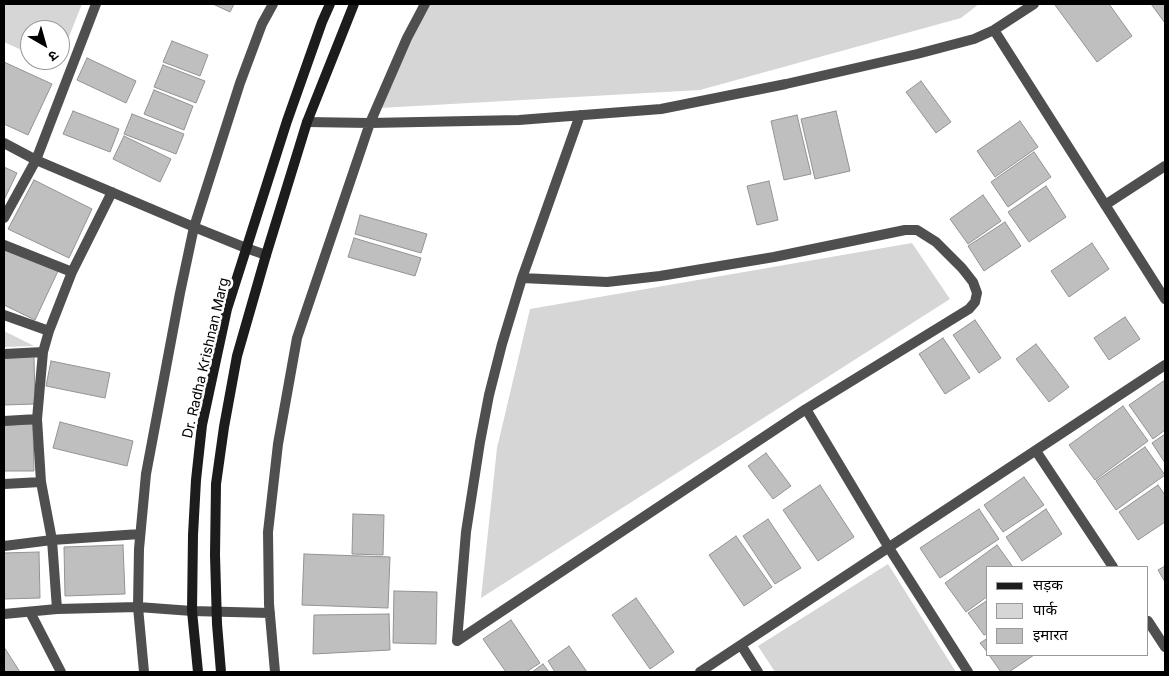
<!DOCTYPE html>
<html>
<head>
<meta charset="utf-8">
<style>
  body { margin:0 }
  #map { position:relative; width:1169px; height:676px; overflow:hidden; background:#fff; font-family:Inter,"Noto Sans Devanagari",sans-serif }
  canvas { display:block }
  .frame { position:absolute; inset:0; border:5px solid #000; pointer-events:none }
  .legend { position:absolute; left:986px; top:566px; width:162px; height:90px; box-sizing:border-box; background:#fff; border:1px solid #999; margin:0; padding:6px 9px; list-style:none; font-size:15px; color:#000 }
  .legend li { display:flex; align-items:center; gap:10px; height:25px }
  .legend b { width:25px; border:1px solid #999 }
  .north { position:absolute; left:20px; top:20px; width:50px; height:50px; box-sizing:border-box; background:#fff; border:1px solid #999; border-radius:50%; rotate:142deg; font-size:14px; font-weight:700; line-height:20px; text-align:center; color:#000 }
  .north::after { content:''; display:block; margin:auto; width:18px; height:22px; background:#000; clip-path:polygon(50% 0,100% 100%,50% 72%,0 100%) }
</style>
</head>
<body>
<div id="map">
<canvas width="1169" height="676"></canvas>
<div class="frame"></div>
<ul class="legend">
<li><b style="height:6px;background:#1c1c1c"></b>सड़क</li>
<li><b style="height:14px;background:#d6d6d6"></b>पार्क</li>
<li><b style="height:14px;background:#bfbfbf"></b>इमारत</li>
</ul>
<div class="north">उ</div>
</div>
<script>
const c = document.querySelector('canvas').getContext('2d');
c.lineJoin = 'round';
function fillPath(path, color) {
  c.fillStyle = color;
  c.fill(path, 'evenodd');
}
function shape(rows) {
  const path = new Path2D();
  for (const r of rows) {
    path.moveTo(r[0], r[1]);
    for (let i = 2; i < r.length; i += 2) path.lineTo(r[i], r[i + 1]);
  }
  return path;
}
function strokePath(path, color, width, dash) {
  c.strokeStyle = color;
  c.lineWidth = width;
  c.lineCap = dash ? 'butt' : 'round';
  c.setLineDash(dash || []);
  c.stroke(path);
}
function label(font, color, halo, rows, align = 'center') {
  c.font = font + ' Inter,sans-serif';
  c.lineWidth = 5;
  c.setLineDash([]);
  c.textBaseline = 'middle';
  c.strokeStyle = halo;
  c.fillStyle = color;
  for (const [text, x, y, turn = 0] of rows) {
    c.save();
    c.translate(x, y);
    c.rotate((+turn || 0) * Math.PI / 180);
    c.textAlign = isNaN(turn) ? turn : align;
    if (halo) c.strokeText(text, 0, 0);
    c.fillText(text, 0, 0);
    c.restore();
  }
}
fillPath(shape([
  [4,4,82,4,60,59,60,30,30,30,30,54,4,42],
  [419,4,979,4,961,18,700,90,380,108],
  [912,243,950,299,481,598,497,448,530,309],
  [4,331,34,346,4,347],
  [888,564,956,672,775,672,758,646]
]), '#d6d6d6');
const building = shape([
  [213,4,234,4,230,12,213,4],
  [1057,4,1109,4,1132,36,1097,62,1055,5,1057,4],
  [1151,4,1165,4,1165,23,1151,4],
  [172,41,208,55,200,76,163,62,172,41],
  [87,58,136,81,126,103,77,80,87,58],
  [4,62,52,84,28,135,4,124,4,62],
  [163,65,205,81,196,103,154,87,163,65],
  [921,81,951,122,936,133,906,92,921,81],
  [154,90,193,106,184,130,144,114,154,90],
  [73,111,119,129,110,152,63,134,73,111],
  [836,111,850,171,815,179,801,119,836,111],
  [132,114,184,134,176,154,124,134,132,114],
  [797,115,811,174,784,180,771,121,797,115],
  [1020,121,1038,147,995,177,977,151,1020,121],
  [124,136,171,159,160,182,113,159,124,136],
  [1034,152,1051,177,1008,207,991,182,1034,152],
  [4,167,17,173,4,200,4,167],
  [34,180,92,209,69,258,8,229,34,180],
  [769,181,778,220,757,225,747,186,769,181],
  [1046,186,1066,217,1029,242,1008,212,1046,186],
  [983,195,1001,221,968,244,950,219,983,195],
  [360,215,427,234,421,253,355,234,360,215],
  [1005,222,1021,246,984,271,968,246,1005,222],
  [354,238,421,258,415,276,348,257,354,238],
  [1092,243,1109,269,1069,297,1051,271,1092,243],
  [4,246,58,271,35,320,4,305,4,246],
  [1125,317,1140,339,1109,360,1094,338,1125,317],
  [975,320,1001,358,979,373,953,335,975,320],
  [943,338,970,378,945,394,919,354,943,338],
  [1036,344,1069,387,1049,402,1016,359,1036,344],
  [34,356,35,404,4,405,4,357,34,356],
  [51,361,110,373,105,398,46,386,51,361],
  [1165,380,1165,430,1153,439,1129,405,1165,380],
  [1123,406,1148,441,1095,480,1069,445,1123,406],
  [60,422,133,441,127,466,53,448,60,422],
  [33,424,34,471,4,471,4,425,33,424],
  [1165,434,1165,463,1152,443,1165,434],
  [1145,447,1165,475,1116,510,1096,481,1145,447],
  [766,453,791,486,773,499,748,466,766,453],
  [1024,477,1044,505,1003,532,984,505,1024,477],
  [820,485,854,537,818,561,783,510,820,485],
  [1158,485,1165,495,1165,522,1138,540,1119,512,1158,485],
  [979,509,999,539,940,578,920,548,979,509],
  [1046,509,1062,534,1022,561,1006,537,1046,509],
  [353,514,384,515,383,555,352,554,353,514],
  [768,519,801,568,775,584,743,536,768,519],
  [736,536,772,587,744,606,709,555,736,536],
  [123,545,125,594,65,596,64,547,123,545],
  [997,545,1013,567,988,567,988,596,966,612,945,583,997,545],
  [39,552,40,598,4,599,4,553,39,552],
  [304,554,390,557,388,608,302,605,304,554],
  [1165,566,1165,582,1158,570,1165,566],
  [394,591,437,592,436,644,393,643,394,591],
  [636,598,674,652,650,669,612,615,636,598],
  [988,600,988,633,984,635,968,613,988,600],
  [389,614,390,650,313,654,314,615,389,614],
  [511,620,540,663,526,672,506,672,483,639,511,620],
  [988,638,988,653,980,643,988,638],
  [569,646,587,672,555,672,548,661,569,646],
  [4,647,20,672,4,672,4,647],
  [989,655,1034,655,1009,672,1001,672,989,655],
  [543,664,549,672,532,672,543,664]
]);
fillPath(building, '#bfbfbf');
strokePath(building, '#939393', 1);
strokePath(shape([
  [994,30,1165,299],
  [307,122,370,123,519,120,661,109,786,84,917,54,974,39,994,30,1034,4],
  [4,143,36,160,194,227,246,248,266,255],
  [1105,205,1165,166],
  [4,218,36,160,96,4],
  [4,245,72,272],
  [4,315,49,331],
  [4,354,43,352],
  [806,409,889,548,968,672],
  [4,421,37,419],
  [1036,451,1113,567],
  [4,484,41,482],
  [4,546,52,540,140,534],
  [57,609,52,540,41,482,37,419,43,352,49,331,72,272,112,192],
  [30,612,61,672],
  [4,614,57,609,138,607,192,611,270,613],
  [1148,621,1165,647],
  [457,641,806,409,969,309,975,302,977,293,973,282,962,268,936,242,917,230,905,230,774,257,660,276,607,282,522,278],
  [457,641,466,532,480,442,489,395,502,344,522,278,580,115],
  [741,645,758,672],
  [144,672,138,607,139,549,146,474,180,293,194,227,240,83,262,24,273,4],
  [275,672,269,604,268,532,278,444,297,338,370,123,407,38,425,4],
  [700,672,1165,365]
]), '#4f4f4f', 10);
strokePath(shape([
  [198,672,192,611,193,535,196,480,202,425,227,309,287,121,322,22,330,4],
  [221,672,217,624,215,555,216,484,224,427,237,356,266,255,307,122,354,4]
]), '#1c1c1c', 10);
label('14px', '#000', '#fff', [
  ["Dr. Radha Krishnan Marg",206,358,-77]
]);
</script>
</body>
</html>
